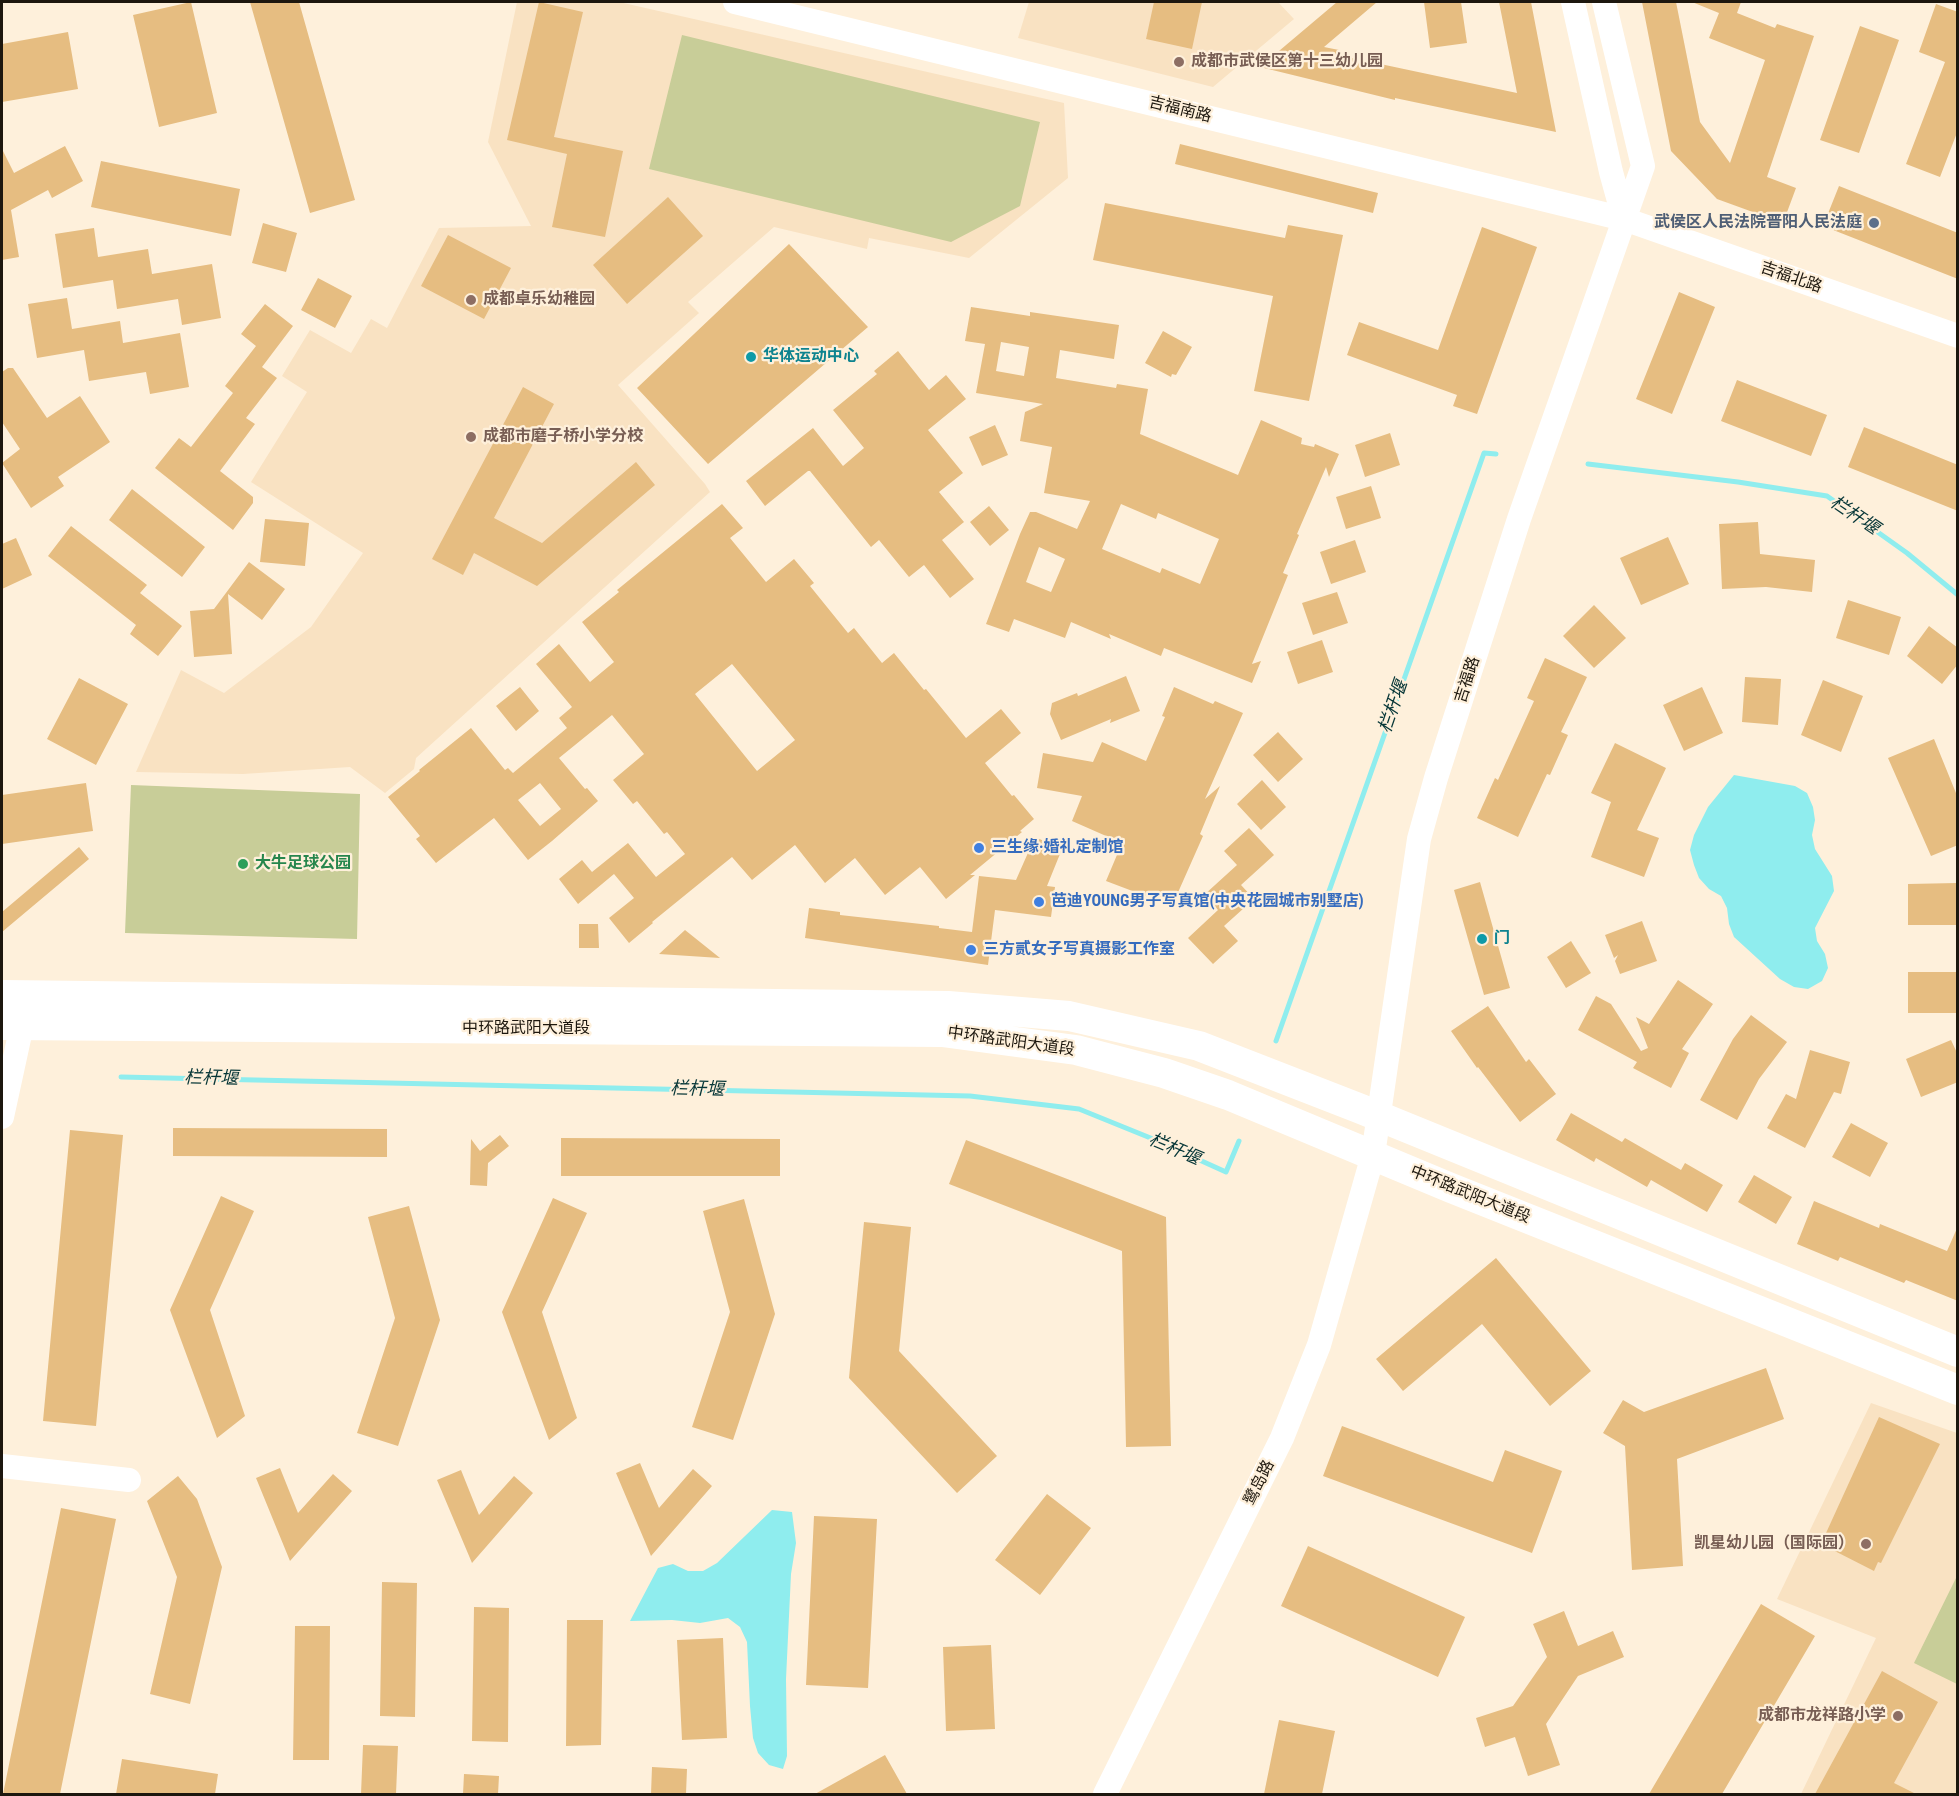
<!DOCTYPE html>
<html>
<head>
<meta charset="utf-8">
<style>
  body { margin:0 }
  #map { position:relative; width:1959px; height:1796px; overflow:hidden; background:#fef0db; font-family:"Roboto Condensed",sans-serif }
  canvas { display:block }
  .frame { position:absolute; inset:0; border:3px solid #1d170e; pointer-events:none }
</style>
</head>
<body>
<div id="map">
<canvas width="1959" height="1796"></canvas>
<div class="frame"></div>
</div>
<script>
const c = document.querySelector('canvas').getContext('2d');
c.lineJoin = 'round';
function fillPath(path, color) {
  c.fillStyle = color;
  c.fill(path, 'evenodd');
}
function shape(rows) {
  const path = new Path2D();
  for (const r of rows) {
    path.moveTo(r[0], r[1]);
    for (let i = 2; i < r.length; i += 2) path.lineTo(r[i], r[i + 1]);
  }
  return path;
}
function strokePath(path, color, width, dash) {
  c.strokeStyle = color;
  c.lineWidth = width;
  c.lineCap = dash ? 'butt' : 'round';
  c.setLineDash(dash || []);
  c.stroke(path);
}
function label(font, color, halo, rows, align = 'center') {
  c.font = font + ' "Roboto Condensed","Noto Sans SC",sans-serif';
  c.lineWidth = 4.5;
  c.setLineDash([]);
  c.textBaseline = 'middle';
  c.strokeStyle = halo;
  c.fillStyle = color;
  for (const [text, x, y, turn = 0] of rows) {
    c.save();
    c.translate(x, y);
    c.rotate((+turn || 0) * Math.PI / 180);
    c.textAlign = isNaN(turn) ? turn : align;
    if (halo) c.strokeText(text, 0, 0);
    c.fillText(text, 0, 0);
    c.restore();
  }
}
fillPath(shape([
  [517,2,619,2,1064,103,1068,178,969,258,869,238,867,249,774,227,688,302,699,313,618,385,705,484,710,492,416,758,414,769,385,793,350,767,243,774,136,772,181,670,224,693,311,627,363,553,251,482,307,392,282,376,310,330,351,353,371,319,387,328,439,228,531,226,488,142],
  [1029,2,1278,2,1294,19,1213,87,1018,38],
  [1871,1403,1957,1433,1957,1794,1801,1794,1876,1638,1777,1599]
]), '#f9e2c2');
fillPath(shape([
  [682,35,1040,122,1020,206,951,242,649,169],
  [131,785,360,794,357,939,125,933],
  [1957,1576,1957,1684,1914,1663]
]), '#c8cd98');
fillPath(shape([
  [1734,775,1795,786,1807,793,1813,807,1815,820,1812,835,1815,849,1832,876,1834,891,1815,928,1817,941,1825,954,1828,968,1822,981,1808,989,1794,987,1780,979,1734,937,1729,924,1727,908,1721,896,1709,889,1699,878,1694,865,1690,850,1694,835,1708,807],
  [772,1510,792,1512,796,1543,791,1574,786,1679,787,1756,783,1769,769,1765,758,1753,753,1738,750,1706,747,1642,740,1627,728,1618,700,1623,672,1620,630,1621,658,1568,673,1564,688,1571,703,1571,717,1563]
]), '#8fedee');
strokePath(shape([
  [1588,464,1738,482,1827,496,1907,553,1958,595],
  [1276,1041,1484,453,1496,454],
  [121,1077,970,1096,1079,1109,1153,1139,1226,1172,1239,1141]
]), '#8fedee', 5);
fillPath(shape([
  [191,2,217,113,159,127,133,15],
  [250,2,299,2,355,200,310,213],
  [539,2,583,12,554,137,623,151,605,237,552,227,567,154,507,140],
  [1154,2,1202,2,1192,49,1146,39],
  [1337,2,1377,2,1324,47,1339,50,1338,55,1517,93,1499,2,1531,2,1556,132,1395,98,1395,100,1260,67],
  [1424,2,1461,2,1467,43,1430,48],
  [1642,2,1676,2,1700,122,1730,163,1765,60,1709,38,1719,13,1692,2,1741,2,1737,13,1775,28,1777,24,1814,36,1767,177,1796,188,1783,223,1717,199,1671,151],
  [1936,4,1958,12,1958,130,1940,177,1906,164,1945,62,1919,52],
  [1860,26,1899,40,1859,153,1820,140],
  [68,32,78,89,2,102,2,44],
  [1180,144,1378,193,1373,213,1175,164],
  [65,146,83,181,52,198,48,190,11,210,19,257,2,260,2,149,14,173],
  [101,161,240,189,231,236,91,207],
  [1839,186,1958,233,1958,279,1823,226],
  [668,197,703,236,627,304,593,265],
  [1105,203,1285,238,1288,225,1343,235,1309,401,1254,391,1273,296,1093,260],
  [263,223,297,233,286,272,252,263],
  [1482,227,1537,247,1477,414,1453,406,1457,395,1347,355,1359,322,1438,350],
  [94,228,98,257,148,249,152,274,212,264,221,318,182,325,178,299,117,309,113,280,63,288,55,234],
  [448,235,511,268,484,319,421,286],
  [789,244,868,327,708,464,637,388],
  [318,278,352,296,335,328,301,310],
  [1679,292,1715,307,1672,414,1636,399],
  [67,298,72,329,120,321,123,343,180,333,189,387,150,394,146,372,89,381,84,350,37,358,28,304],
  [265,304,293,326,262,367,277,378,246,418,255,424,220,471,253,497,253,503,233,530,155,468,179,438,191,447,233,393,225,386,256,346,241,334],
  [971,307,1030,316,1030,312,1119,325,1114,359,1060,350,1056,378,1116,388,1117,384,1148,389,1140,434,1195,457,1238,475,1261,420,1302,438,1301,444,1314,447,1315,444,1339,454,1329,477,1326,467,1297,534,1299,535,1283,573,1288,575,1252,664,1261,661,1252,683,1164,648,1161,656,1109,634,1111,639,1071,622,1065,638,1014,619,1009,632,986,624,1020,534,1030,512,1036,512,1077,529,1090,501,1044,493,1052,447,1020,441,1025,412,1043,404,976,393,985,344,965,341],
  [1001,342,1029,347,1024,376,996,371],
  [1121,504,1156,519,1158,513,1219,539,1200,584,1162,568,1160,573,1102,549],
  [1039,547,1065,559,1051,592,1026,582],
  [1163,331,1192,347,1176,375,1172,374,1171,377,1145,363],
  [898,351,929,390,946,375,966,399,928,430,963,473,939,492,964,522,942,540,974,579,950,598,924,565,909,577,879,540,871,547,810,471,808,471,765,506,746,481,813,428,843,466,864,448,833,410,877,374,874,371],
  [8,368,13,368,47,418,80,396,110,442,58,477,64,486,31,508,2,463,20,449,2,422,2,372],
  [1737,380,1827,415,1811,456,1721,421],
  [523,387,554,404,494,518,542,543,636,462,655,485,537,586,474,553,463,575,432,559],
  [995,425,1008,455,982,466,969,437],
  [1864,427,1958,465,1958,511,1848,467],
  [1390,433,1400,465,1365,477,1355,445],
  [1371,486,1381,518,1346,529,1336,497],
  [132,489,205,547,182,577,109,520],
  [722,504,743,528,730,538,766,582,794,559,814,583,810,586,848,633,854,628,882,663,894,653,924,690,926,689,966,738,1001,709,1021,733,985,763,1012,796,1014,795,1034,819,1020,831,1022,832,970,875,975,875,946,899,920,867,885,895,855,858,825,883,795,845,752,880,732,857,652,922,653,923,629,943,609,918,634,898,614,874,578,904,559,879,582,860,592,872,628,843,656,877,685,854,667,832,664,834,637,801,633,804,613,780,644,754,612,715,559,758,585,789,587,788,598,801,552,841,528,860,494,818,436,863,416,839,420,836,388,797,420,771,419,770,471,728,505,770,508,768,513,773,567,728,559,718,572,707,536,664,559,644,590,682,614,662,582,622,619,592,617,590],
  [732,664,795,740,757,771,695,694],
  [540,783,561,809,540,826,518,800],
  [989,506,1009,530,990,546,970,522],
  [265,519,309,523,305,566,260,562],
  [1758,522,1760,554,1815,560,1812,592,1766,587,1722,589,1719,524],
  [71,526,147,585,140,593,182,626,158,656,130,634,136,625,48,556],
  [1668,537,1689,584,1641,605,1620,558],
  [16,538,32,575,2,589,2,544],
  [1355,540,1366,572,1331,584,1320,552],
  [249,562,285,589,262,620,228,594,232,654,194,657,190,611,214,609],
  [1337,592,1348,623,1313,635,1302,603],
  [1848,600,1901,617,1889,655,1836,638],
  [1594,605,1626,638,1594,668,1563,636],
  [1929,626,1958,648,1958,664,1942,684,1907,656],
  [1322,640,1333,672,1298,684,1287,652],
  [1545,658,1587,677,1561,732,1568,735,1550,775,1547,774,1518,837,1477,818,1495,778,1498,780,1534,701,1527,698],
  [1126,676,1140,711,1110,723,1111,719,1061,740,1050,714,1052,703,1077,693,1078,696],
  [1745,677,1781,679,1778,725,1742,722],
  [79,678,128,704,96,765,47,739],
  [1823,680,1863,696,1841,752,1801,735],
  [520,687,539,711,516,731,496,706],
  [1174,687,1213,704,1215,701,1243,713,1205,799,1220,786,1200,834,1203,836,1172,906,1106,881,1122,843,1072,821,1082,796,1037,788,1043,753,1093,762,1102,742,1146,761,1165,717,1162,716],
  [1702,687,1723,733,1684,751,1663,705],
  [1278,732,1303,759,1278,782,1253,755],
  [1934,739,1958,798,1958,845,1931,856,1888,758],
  [1615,743,1666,768,1637,830,1659,838,1644,877,1591,857,1611,802,1591,793],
  [1262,780,1286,807,1261,830,1237,804],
  [86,783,93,831,2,844,2,795],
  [1249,828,1274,855,1241,885,1254,899,1224,926,1238,941,1213,964,1188,938,1218,910,1204,895,1237,865,1224,851],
  [1035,837,1062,849,1047,886,1055,887,1051,917,995,910,988,965,805,938,809,908,840,912,840,915,939,926,939,928,972,932,979,876,1016,880],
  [79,847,89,859,2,932,2,912],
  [1480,882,1510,988,1484,995,1454,890],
  [1957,883,1957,925,1908,925,1908,884],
  [1642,921,1657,961,1620,974,1615,961,1618,955,1614,958,1605,935],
  [579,924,598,924,599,948,579,948],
  [685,930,720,958,659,954],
  [1571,941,1591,973,1566,988,1547,957],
  [1908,972,1957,972,1957,1013,1908,1013],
  [1678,980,1713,1004,1682,1049,1689,1053,1671,1088,1633,1068,1637,1062,1578,1030,1596,996,1611,1004,1641,1051,1648,1048,1636,1017,1649,1024],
  [1488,1006,1526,1062,1529,1059,1556,1094,1520,1122,1478,1067,1477,1068,1451,1031],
  [1751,1015,1787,1042,1759,1079,1737,1120,1700,1100,1733,1039],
  [1951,1040,1958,1055,1958,1082,1921,1097,1906,1059],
  [1810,1050,1850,1062,1841,1094,1834,1092,1805,1148,1767,1128,1786,1094,1796,1099],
  [1571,1113,1622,1142,1625,1138,1681,1170,1685,1163,1723,1185,1707,1212,1651,1180,1647,1187,1596,1158,1594,1162,1556,1140],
  [1851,1123,1888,1143,1870,1177,1832,1157],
  [173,1128,387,1129,387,1157,173,1156],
  [70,1130,123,1135,96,1426,43,1421],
  [500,1135,509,1146,488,1163,487,1186,470,1185,471,1139,480,1151],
  [561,1138,780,1139,780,1176,561,1176],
  [966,1140,1166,1217,1171,1446,1126,1447,1122,1251,949,1184],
  [1754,1175,1792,1197,1776,1224,1738,1202],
  [221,1196,254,1211,210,1310,245,1416,217,1438,170,1310],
  [553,1198,587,1213,542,1312,577,1418,549,1440,502,1312],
  [744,1199,775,1314,733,1440,692,1427,730,1312,703,1211],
  [1814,1201,1879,1228,1880,1224,1947,1251,1958,1226,1958,1301,1906,1280,1904,1283,1840,1257,1838,1261,1797,1244],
  [409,1206,440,1320,398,1446,357,1433,395,1318,368,1217],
  [864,1222,911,1227,899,1351,997,1456,957,1493,849,1378],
  [1496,1258,1591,1371,1550,1406,1482,1324,1403,1391,1376,1359],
  [1766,1368,1784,1419,1677,1459,1683,1566,1632,1570,1625,1446,1603,1433,1623,1400,1644,1412],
  [1879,1417,1940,1444,1881,1563,1878,1562,1874,1571,1821,1544],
  [1342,1426,1493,1482,1505,1450,1562,1471,1532,1553,1323,1476],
  [640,1463,659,1508,693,1469,712,1486,651,1556,616,1473],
  [280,1468,298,1513,333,1474,352,1491,290,1561,256,1478],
  [461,1470,479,1515,514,1476,533,1493,472,1563,437,1480],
  [178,1476,197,1499,222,1567,190,1704,150,1694,177,1577,147,1501],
  [1047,1494,1091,1528,1040,1595,995,1560],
  [61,1508,116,1519,60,1794,3,1794],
  [814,1516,877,1519,868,1688,806,1685],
  [1308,1546,1465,1617,1438,1677,1281,1606],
  [382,1582,417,1583,415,1717,380,1716],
  [1761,1604,1815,1636,1722,1794,1649,1794],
  [474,1607,509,1608,508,1742,472,1741],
  [1564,1611,1578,1646,1613,1631,1624,1657,1578,1676,1546,1724,1560,1765,1528,1776,1515,1737,1485,1747,1476,1718,1513,1706,1547,1657,1533,1624],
  [567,1620,603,1620,601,1745,566,1746],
  [295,1626,330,1626,329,1760,293,1760],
  [723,1638,727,1738,682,1740,677,1640],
  [991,1645,995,1729,946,1731,943,1647],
  [1882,1671,1938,1702,1894,1783,1916,1794,1815,1794],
  [1279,1720,1335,1731,1322,1794,1264,1794],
  [363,1745,398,1746,396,1794,361,1794],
  [885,1755,907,1794,815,1794],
  [122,1759,218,1774,215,1794,116,1794],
  [652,1767,687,1769,686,1794,651,1794],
  [464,1774,499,1776,498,1794,463,1794]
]), '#e6bd81');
strokePath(shape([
  [735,2,1624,219,1958,336],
  [1573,2,1611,172,1624,219],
  [2,1117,22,1025,23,1009],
  [2,1466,129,1480],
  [1105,1794,1282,1438,1319,1345,1373,1155,1419,839,1436,778,1519,519,1643,166,1604,2]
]), '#fff', 24);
strokePath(shape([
  [2,995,948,1006,1069,1016,1199,1046,1361,1109,1958,1352],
  [2,1025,942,1032,1076,1050,1164,1073,1228,1095,1451,1188,1958,1390]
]), '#fff', 30);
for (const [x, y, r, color] of [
  [1179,62,6,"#8d6e63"],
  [1874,223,6,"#5c6f8a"],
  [471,300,6,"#8d6e63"],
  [751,357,6,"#0f9aa8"],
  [471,437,6,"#8d6e63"],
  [979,848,6,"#3f7fe0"],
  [243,864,6,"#2e9e5b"],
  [1039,902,6,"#3f7fe0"],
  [1482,939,6,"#0f9aa8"],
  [971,950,6,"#3f7fe0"],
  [1866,1544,6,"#8d6e63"],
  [1898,1716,6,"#8d6e63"]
]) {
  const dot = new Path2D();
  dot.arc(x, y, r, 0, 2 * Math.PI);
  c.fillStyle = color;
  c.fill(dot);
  strokePath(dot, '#fef0db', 2);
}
label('bold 16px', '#785e54', '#fef0db', [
  ["成都市武侯区第十三幼儿园",1191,62],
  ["成都卓乐幼稚园",483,300],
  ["成都市磨子桥小学分校",483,437],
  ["凯星幼儿园（国际园）",1854,1544,"right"],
  ["成都市龙祥路小学",1886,1716,"right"]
], 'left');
label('16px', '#1d170e', '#fef0db', [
  ["吉福南路",1180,110,14],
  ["吉福北路",1791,278,19],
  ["吉福路",1468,680,-72],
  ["中环路武阳大道段",526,1029],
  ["中环路武阳大道段",1011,1042,8],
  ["中环路武阳大道段",1470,1195,22],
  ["鹭岛路",1260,1483,-64]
]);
label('bold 16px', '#4e5e75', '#fef0db', [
  ["武侯区人民法院晋阳人民法庭",1862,223]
], 'right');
label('bold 16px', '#0d838f', '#fef0db', [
  ["华体运动中心",763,357],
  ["门",1494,939]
], 'left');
label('bold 16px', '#366cbe', '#fef0db', [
  ["三生缘·婚礼定制馆",991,848],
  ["芭迪YOUNG男子写真馆(中央花园城市别墅店)",1051,902],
  ["三方贰女子写真摄影工作室",983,950]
], 'left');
label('bold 16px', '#27864d', '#fef0db', [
  ["大牛足球公园",255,864]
], 'left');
label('italic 18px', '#063637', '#fef0db', [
  ["栏杆堰",1854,516,34],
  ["栏杆堰",1394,707,-71],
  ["栏杆堰",211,1079,1],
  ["栏杆堰",697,1090,1],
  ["栏杆堰",1174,1150,23]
]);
</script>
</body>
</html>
